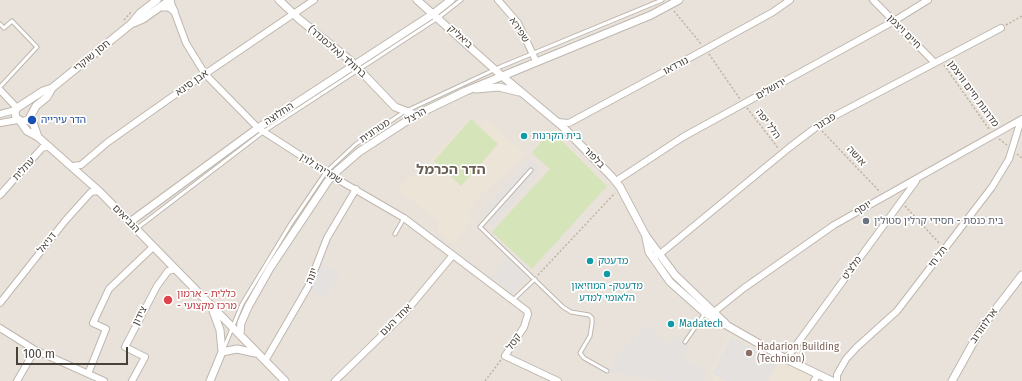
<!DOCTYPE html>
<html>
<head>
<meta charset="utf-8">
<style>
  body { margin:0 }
  #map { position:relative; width:1022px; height:381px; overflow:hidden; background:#f4f1ec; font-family:"Fira Sans",sans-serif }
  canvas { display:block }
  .scale { position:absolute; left:16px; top:347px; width:112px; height:18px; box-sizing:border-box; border:2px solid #48413a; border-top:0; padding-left:5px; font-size:12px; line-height:14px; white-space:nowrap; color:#48413a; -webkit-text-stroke:3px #fff; paint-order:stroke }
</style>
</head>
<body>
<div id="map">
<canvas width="1022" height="381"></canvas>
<div class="scale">100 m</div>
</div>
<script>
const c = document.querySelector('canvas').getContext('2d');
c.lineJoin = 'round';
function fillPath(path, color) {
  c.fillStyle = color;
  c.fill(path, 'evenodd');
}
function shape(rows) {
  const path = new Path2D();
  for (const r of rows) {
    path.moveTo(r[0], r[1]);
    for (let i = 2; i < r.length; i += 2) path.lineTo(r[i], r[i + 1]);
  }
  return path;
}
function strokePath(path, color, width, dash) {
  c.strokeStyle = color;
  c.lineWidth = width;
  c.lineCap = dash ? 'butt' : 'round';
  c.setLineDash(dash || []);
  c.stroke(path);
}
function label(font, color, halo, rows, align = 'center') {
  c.font = font + ' "Fira Sans","Noto Sans Hebrew",sans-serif';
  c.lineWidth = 3.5;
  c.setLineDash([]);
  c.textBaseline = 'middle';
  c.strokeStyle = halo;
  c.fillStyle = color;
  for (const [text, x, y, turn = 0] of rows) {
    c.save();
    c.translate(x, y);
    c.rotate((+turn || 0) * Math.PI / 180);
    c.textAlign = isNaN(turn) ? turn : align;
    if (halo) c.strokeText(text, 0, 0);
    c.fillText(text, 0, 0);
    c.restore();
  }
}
fillPath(shape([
  [0,0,1022,0,1022,381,0,381]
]), '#e8e2da');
fillPath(shape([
  [469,117,479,126,487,118,526,154,477,199,466,213,473,218,454,245,437,232,438,221,398,190,409,176,416,176],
  [734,329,817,375,813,381,713,381,710,371,729,335]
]), '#ece4d7');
fillPath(shape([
  [471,119,498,144,461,186,434,161],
  [551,130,607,186,532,269,492,232,550,169,532,153]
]), '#d5e4b9');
fillPath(shape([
  [530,159,541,170,492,226,480,215],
  [508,256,529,275,512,294,493,276],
  [322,263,340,273,324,298,310,290],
  [646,323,666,345,675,335,689,344,683,359,706,373,704,381,668,381,607,371],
  [731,336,779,361,768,381,726,381,712,373]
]), '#e4e1df');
const service = shape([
  [0,24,4,28,12,21,37,47,0,87],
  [531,170,480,227,563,307,571,312,589,315,592,318,592,324,590,336,580,353,584,358,607,371],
  [136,229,263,132,438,18,461,0],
  [395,234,404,218],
  [513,300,535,279],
  [685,342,705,313],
  [224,348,242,304,290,225,326,172,356,144,404,112,500,67,662,0]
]);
const minor = shape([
  [170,0,186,43,205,74,258,128,337,179,404,218,527,311,528,314,524,327,505,356,558,381],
  [498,0,518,23,536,61],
  [873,0,935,63],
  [0,90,17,108],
  [0,114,15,110],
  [558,122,569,123,706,49,773,12,790,0],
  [0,123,18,120],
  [73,166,81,165,108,142,183,89,314,0],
  [616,181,683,137,894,21,928,0],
  [0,195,42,148,49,146],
  [656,255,660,254,790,147,823,122,1001,28],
  [0,303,65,221,91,192,99,191],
  [714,312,744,288,834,225,1022,119],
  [0,328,35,350,104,381],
  [786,359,916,181],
  [265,361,308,287,327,238,356,189],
  [88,374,106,329,93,323,109,289,153,247],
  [17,381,35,350],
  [132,381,145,357,125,347,157,286,168,271,175,269],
  [335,381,403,315,453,255],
  [814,381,818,374],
  [837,381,837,375,846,359,857,347,897,311,992,187,1009,159,1021,120]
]);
const tertiary = shape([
  [279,0,299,19,351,61,395,107,416,115],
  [417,0,502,76,562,126,612,177,620,187,646,236,675,275,726,324],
  [162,7,169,7,174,11],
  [131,24,143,19,170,0],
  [52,88,43,91,17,108,15,112,16,118,23,122,29,119,36,106,47,97,52,88,131,24,140,13,157,0],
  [476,89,499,87,519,92],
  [31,117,38,137],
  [20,121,27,131,38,137,99,191,285,381],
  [130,222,258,128,433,14,451,0],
  [646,238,649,252,670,282,705,313,786,359,832,381],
  [240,335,241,323,248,307,270,268,328,181,337,171,359,152,416,115,466,91,651,15,679,0],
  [222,352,237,349,255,353],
  [210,381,222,352,220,330,213,311],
  [952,381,982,327,1022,275]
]);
strokePath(service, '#bfb7af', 5);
strokePath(minor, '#bfb7af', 8);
strokePath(tertiary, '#bfb7af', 9);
strokePath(shape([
  [674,11,702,45],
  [124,20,131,12],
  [1006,25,1022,16],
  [709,54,740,99],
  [944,65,989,129],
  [747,108,778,148],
  [822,131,880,192],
  [999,139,1007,145],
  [1017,154,1022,158],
  [905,206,940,244],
  [538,275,615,193],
  [485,381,501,360]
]), '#bfb2a2', 1.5, [2, 2]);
strokePath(service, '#fff', 3);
strokePath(minor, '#fff', 6);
strokePath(tertiary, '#fff', 7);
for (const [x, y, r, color] of [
  [32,120,5,"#1a4fb4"],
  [524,136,4,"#0f9aa8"],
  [866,221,4,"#6b7280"],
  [590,261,4,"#0f9aa8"],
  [607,274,4,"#0f9aa8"],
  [168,300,5,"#e0444e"],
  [671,324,4,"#0f9aa8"],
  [749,353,4,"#8d6e63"]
]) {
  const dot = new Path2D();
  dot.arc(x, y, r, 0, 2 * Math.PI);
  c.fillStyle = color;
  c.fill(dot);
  strokePath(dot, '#fff', 1.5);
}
label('10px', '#48413a', '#fff', [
  ["שפירא",519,30,57],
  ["חיים ויצמן",904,32,45],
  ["ביאליק",460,37,42],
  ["ברוולד (אלכסנדר)",337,52,41],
  ["חסן שוקרי",92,56,-39],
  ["נורדאו",676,66,-28],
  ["אבן סינא",192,83,-35],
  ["ירושלים",771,89,-29],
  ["מדרגות חיים וויצמן",973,94,54],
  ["החלוצה",279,114,-33],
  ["הרצל",416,116,-29],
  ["פבזנר",825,122,-32],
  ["הלל יפה",768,124,53],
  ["מטרונית",375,131,-34],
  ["אושה",856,156,47],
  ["בלפור",594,158,46],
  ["עתלית",24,169,-48],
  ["שמריהו לוין",321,169,32],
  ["יוסף",863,208,-30],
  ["הנביאים",126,219,46],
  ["דניאל",47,243,-51],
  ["תל חי",938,257,-53],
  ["מלצ'ט",852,268,-54],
  ["יונה",312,276,-69],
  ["צידון",140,316,-64],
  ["אחד העם",396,320,-45],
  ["ארלוזורוב",984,326,-55],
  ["קסל",514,342,-56]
]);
label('10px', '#164399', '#fff', [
  ["הדר עירייה",41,120]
], 'left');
label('10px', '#0d838f', '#fff', [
  ["בית הקרנות",532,136],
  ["מדעטק",598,261],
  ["מדעטק- המוזיאון",607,286,"center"],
  ["הלאומי למדע",607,298,"center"],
  ["Madatech",679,324]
], 'left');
label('10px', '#5b616d', '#fff', [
  ["בית כנסת - חסידי קרלין סטולין",874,221]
], 'left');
label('10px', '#be3a42', '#fff', [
  ["כללית - ארמון",177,294],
  ["- מרכז מקצועי",177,306]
], 'left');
label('10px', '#785e54', '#fff', [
  ["Hadarion Building",757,347],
  ["(Technion)",757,359]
], 'left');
label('bold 14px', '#6a5e52', '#fff', [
  ["הדר הכרמל",451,170]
]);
</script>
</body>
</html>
